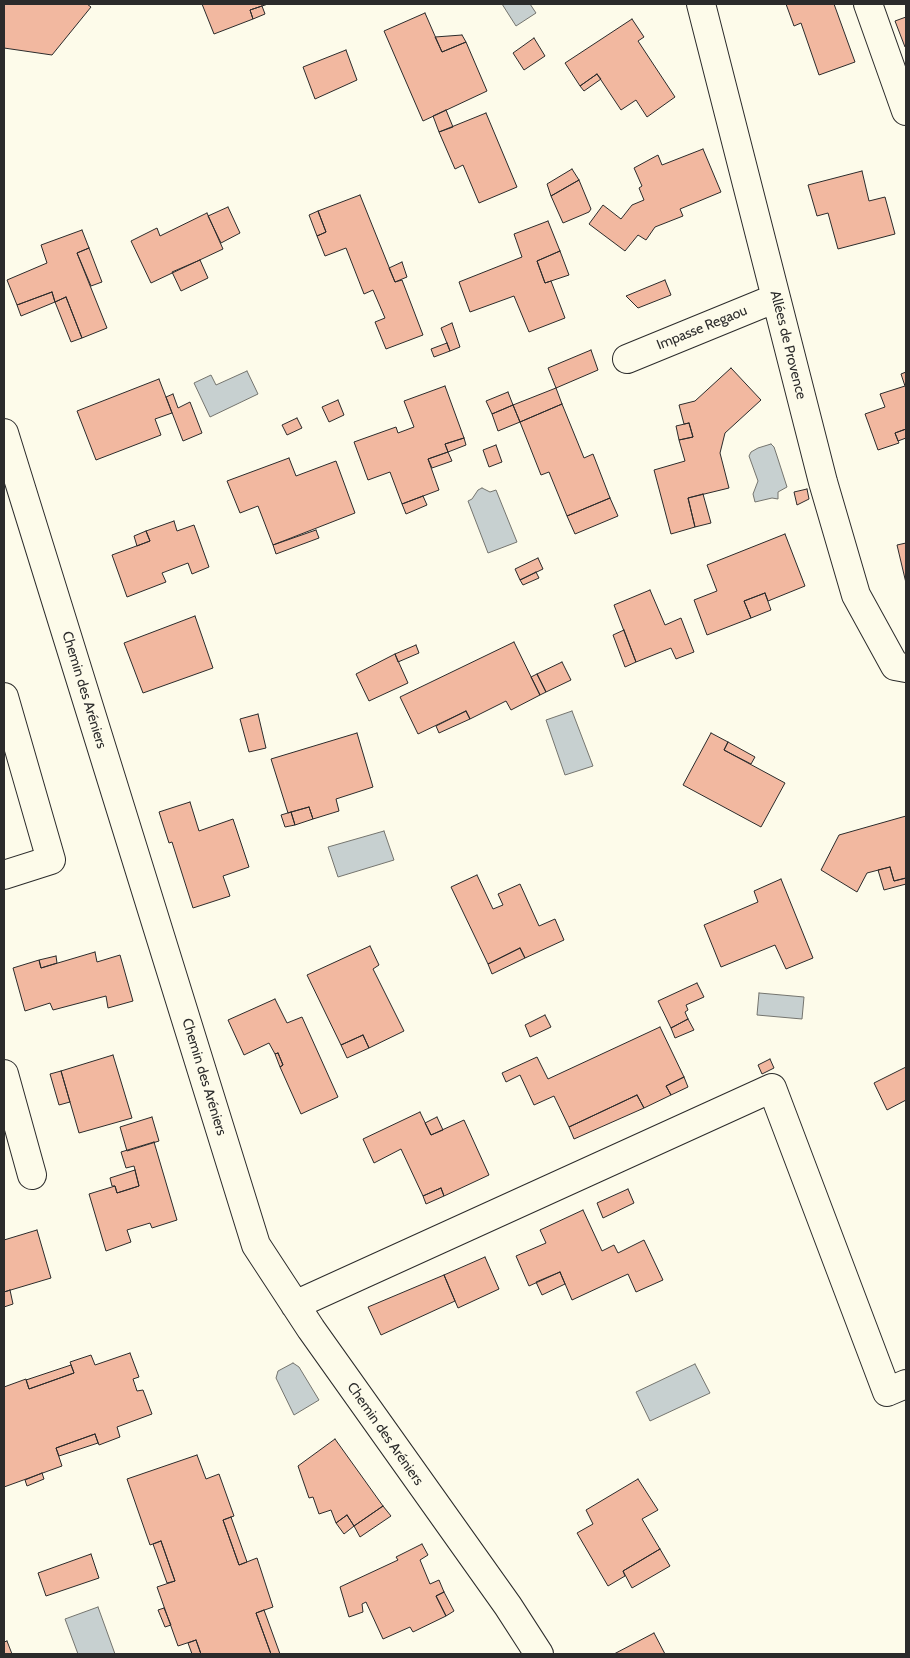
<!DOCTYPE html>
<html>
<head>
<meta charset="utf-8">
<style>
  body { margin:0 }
  #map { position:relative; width:910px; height:1658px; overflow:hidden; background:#fdfbea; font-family:Cabin,sans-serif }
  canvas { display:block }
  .frame { position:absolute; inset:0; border:5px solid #2b2b2b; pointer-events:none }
</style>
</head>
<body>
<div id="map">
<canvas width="910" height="1658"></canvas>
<div class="frame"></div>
</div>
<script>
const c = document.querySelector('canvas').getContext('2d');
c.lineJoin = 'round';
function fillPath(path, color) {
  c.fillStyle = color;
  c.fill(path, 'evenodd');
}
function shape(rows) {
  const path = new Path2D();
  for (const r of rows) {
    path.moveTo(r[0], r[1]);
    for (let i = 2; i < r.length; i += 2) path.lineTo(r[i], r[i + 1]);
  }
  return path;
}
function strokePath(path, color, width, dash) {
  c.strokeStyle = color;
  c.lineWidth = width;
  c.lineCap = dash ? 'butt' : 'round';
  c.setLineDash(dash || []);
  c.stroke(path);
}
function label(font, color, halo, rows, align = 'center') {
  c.font = font + ' Cabin,sans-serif';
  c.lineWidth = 4;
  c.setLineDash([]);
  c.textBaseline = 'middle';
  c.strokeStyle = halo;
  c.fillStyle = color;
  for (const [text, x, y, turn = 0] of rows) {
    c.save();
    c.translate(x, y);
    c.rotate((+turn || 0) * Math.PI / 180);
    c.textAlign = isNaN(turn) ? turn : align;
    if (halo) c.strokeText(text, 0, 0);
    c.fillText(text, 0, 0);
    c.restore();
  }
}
const water = shape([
  [502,4,530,4,536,13,516,26,502,4],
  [247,371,258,394,210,417,194,383,211,375,216,385,247,371],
  [771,444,774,447,777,456,787,487,778,492,778,499,772,498,755,502,753,494,758,481,749,456,751,452,758,448,771,444],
  [482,488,490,492,496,490,517,542,488,553,468,501,472,499,478,490,482,488],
  [572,711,593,766,565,775,546,720,572,711],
  [384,831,394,860,338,877,328,847,384,831],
  [759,993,804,997,802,1019,757,1015,759,993],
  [293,1363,299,1367,319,1400,294,1415,276,1378,278,1371,293,1363],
  [695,1364,710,1393,650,1421,636,1392,695,1364],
  [98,1607,115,1654,78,1654,65,1619,98,1607]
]);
fillPath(water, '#c7d0d0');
strokePath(water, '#74746e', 1);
const building = shape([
  [4,4,87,4,91,7,52,55,4,48,4,4],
  [202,4,268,4,250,10,253,19,214,34,202,4],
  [786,4,834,4,855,62,819,75,801,23,794,26,786,4],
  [262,6,265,14,253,19,250,10,262,6],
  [425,13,442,52,466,42,487,91,423,121,384,31,425,13],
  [906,17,906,46,905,47,895,21,906,17],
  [632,19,644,37,638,41,675,97,647,117,636,100,621,110,597,74,580,86,565,63,632,19],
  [462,35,466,42,442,52,435,37,462,35],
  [534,38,545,56,524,70,513,53,534,38],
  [346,50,357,80,315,99,303,67,346,50],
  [597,74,601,79,584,91,580,86,597,74],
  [446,110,453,127,439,132,433,116,446,110],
  [486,113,517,187,479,203,463,165,455,169,439,132,486,113],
  [703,149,721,192,680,209,683,216,655,227,646,240,638,235,625,251,589,224,603,205,621,219,632,205,644,200,639,188,642,186,634,168,658,155,662,165,703,149],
  [572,169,579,180,551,196,547,184,572,169],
  [862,171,869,201,885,197,895,234,838,249,828,213,817,216,808,185,862,171],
  [579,180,591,209,589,212,563,223,551,196,579,180],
  [360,195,395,282,402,280,423,335,386,349,375,322,385,318,373,290,364,294,346,248,325,256,317,236,326,232,318,211,360,195],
  [228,207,240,233,221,243,208,216,228,207],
  [318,211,326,232,317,236,309,215,318,211],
  [207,213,223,249,151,283,131,241,157,228,160,236,207,213],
  [548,221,560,251,537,261,545,283,551,281,565,318,529,332,514,296,470,312,459,282,522,257,514,234,548,221],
  [82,230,89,248,77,253,107,328,82,338,66,297,55,302,52,292,17,305,7,280,47,263,41,245,82,230],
  [89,248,102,282,91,286,77,253,89,248],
  [560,251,569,275,545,283,537,261,560,251],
  [200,260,208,278,181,291,172,272,200,260],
  [402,262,407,277,395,282,389,268,402,262],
  [665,280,671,295,638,308,626,296,665,280],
  [52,292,55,302,21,316,17,305,52,292],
  [66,297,82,338,71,342,55,302,66,297],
  [452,323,460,347,450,351,441,328,452,323],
  [447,343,450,351,434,357,431,349,447,343],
  [591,350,598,370,556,388,548,368,591,350],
  [731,368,761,400,725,433,720,453,729,488,688,498,695,527,671,534,654,470,685,461,679,440,693,437,689,423,684,424,679,405,695,401,731,368],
  [906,372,906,429,895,433,899,443,878,450,865,414,885,407,880,394,905,386,901,374,906,372],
  [159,379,172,413,155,419,161,435,96,460,77,411,159,379],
  [445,386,464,438,445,444,448,452,428,459,439,490,402,504,390,472,368,480,354,442,396,427,398,433,414,427,404,401,445,386],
  [556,388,562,404,520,422,513,405,556,388],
  [508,392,513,405,492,414,486,401,508,392],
  [173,394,178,408,190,402,202,433,183,441,166,397,173,394],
  [338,400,344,415,329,422,322,407,338,400],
  [562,404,584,458,593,454,610,498,567,516,549,472,541,475,520,422,562,404],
  [513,405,520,422,498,431,492,414,513,405],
  [297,418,302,428,287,435,282,425,297,418],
  [689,423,693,437,679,440,676,426,689,423],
  [906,429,906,438,898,441,895,433,906,429],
  [464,438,466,445,448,452,445,444,464,438],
  [496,445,502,462,489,467,483,450,496,445],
  [448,452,452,461,432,468,428,459,448,452],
  [289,458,296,476,336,461,355,513,273,545,258,506,240,513,227,481,289,458],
  [807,489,809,499,797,505,794,492,807,489],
  [703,494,711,523,695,527,688,498,703,494],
  [423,496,427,505,406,514,402,504,423,496],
  [610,498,618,516,575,534,567,516,610,498],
  [174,521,177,531,194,525,209,567,192,574,188,563,162,573,166,582,127,597,112,555,150,541,146,531,174,521],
  [316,530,319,538,276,554,273,545,316,530],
  [146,531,150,541,137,546,134,536,146,531],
  [785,534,805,586,768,601,765,593,744,601,751,618,707,635,694,600,717,591,707,565,785,534],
  [906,543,906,583,897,545,906,543],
  [538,558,543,569,520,580,515,569,538,558],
  [536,572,539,578,523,585,520,580,536,572],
  [650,590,665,625,681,618,694,652,676,659,671,648,636,662,614,605,650,590],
  [765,593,771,610,751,618,744,601,765,593],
  [195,616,213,668,143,693,124,643,195,616],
  [624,630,636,662,625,667,613,635,624,630],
  [514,642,540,695,511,710,506,701,470,719,466,711,418,734,400,697,514,642],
  [416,645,419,653,398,662,395,654,416,645],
  [395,654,408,683,369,701,356,674,395,654],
  [562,662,571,680,546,692,537,674,562,662],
  [537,674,546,692,540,695,531,677,537,674],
  [466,711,470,719,439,733,436,726,466,711],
  [258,714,266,748,249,752,240,719,258,714],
  [357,733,373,787,336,799,339,811,313,819,309,807,288,813,271,759,357,733],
  [711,733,728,742,724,750,785,783,761,827,683,785,711,733],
  [728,742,755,757,751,764,724,750,728,742],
  [190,802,199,831,233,819,249,867,223,876,230,896,193,908,172,842,169,843,159,812,190,802],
  [309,807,313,819,295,825,291,812,309,807],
  [291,812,295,825,285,827,281,815,291,812],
  [906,816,906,878,894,881,890,867,867,873,857,892,821,870,839,835,906,816],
  [890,867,894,881,906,878,906,884,884,890,878,870,890,867],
  [477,875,493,909,503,905,498,894,520,884,539,926,555,919,564,940,525,958,520,948,488,964,451,887,477,875],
  [781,879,813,958,786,969,775,945,721,967,704,925,758,902,754,891,781,879],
  [370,946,379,965,373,969,404,1031,369,1048,363,1035,341,1045,307,975,370,946],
  [520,948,525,958,492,974,488,964,520,948],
  [95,952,97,962,120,955,133,1001,108,1008,106,996,53,1010,50,1003,25,1011,13,968,39,960,41,968,95,952],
  [56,956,57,963,41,968,39,960,56,956],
  [697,983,704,997,686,1005,688,1010,685,1012,688,1019,671,1028,658,1001,697,983],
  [275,999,287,1023,302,1017,338,1097,301,1114,280,1067,283,1065,278,1053,275,1054,269,1043,244,1055,228,1020,275,999],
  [545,1015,551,1027,530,1037,525,1025,545,1015],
  [688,1019,694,1030,675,1038,671,1028,688,1019],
  [660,1027,684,1077,666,1086,671,1095,644,1108,637,1095,569,1127,554,1096,534,1105,520,1075,506,1082,502,1073,537,1057,548,1079,660,1027],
  [363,1035,369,1048,347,1058,341,1045,363,1035],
  [278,1053,283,1065,280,1067,275,1054,278,1053],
  [113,1055,132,1118,79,1133,61,1071,113,1055],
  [770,1059,774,1068,762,1074,758,1065,770,1059],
  [906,1067,906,1100,887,1110,874,1083,906,1067],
  [61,1071,70,1102,59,1105,50,1074,61,1071],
  [684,1077,688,1087,671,1095,666,1086,684,1077],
  [637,1095,644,1108,574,1139,569,1127,637,1095],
  [420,1112,431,1135,464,1120,489,1175,444,1196,441,1188,423,1196,401,1149,374,1163,363,1139,420,1112],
  [152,1117,159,1141,127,1151,120,1127,152,1117],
  [437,1117,443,1130,431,1135,425,1123,437,1117],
  [154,1142,177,1220,152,1228,150,1223,127,1230,131,1242,106,1251,89,1194,115,1186,117,1193,139,1186,134,1166,126,1168,121,1152,154,1142],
  [135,1170,139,1186,117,1193,115,1186,112,1186,110,1178,135,1170],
  [441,1188,444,1196,426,1204,423,1196,441,1188],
  [628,1189,634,1203,603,1218,597,1203,628,1189],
  [583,1210,602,1251,614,1245,618,1253,644,1240,663,1280,636,1292,628,1274,572,1300,560,1272,529,1286,516,1256,546,1243,540,1230,583,1210],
  [37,1230,51,1278,4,1292,4,1240,37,1230],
  [485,1257,499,1289,458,1308,444,1275,485,1257],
  [560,1272,565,1284,542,1295,536,1282,560,1272],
  [444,1275,455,1301,381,1335,368,1307,444,1275],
  [10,1290,13,1304,4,1307,4,1292,10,1290],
  [130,1353,139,1377,133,1379,137,1391,143,1390,152,1414,117,1427,120,1437,99,1445,95,1434,56,1448,62,1466,4,1487,4,1387,26,1379,29,1389,74,1373,70,1362,91,1355,95,1365,130,1353],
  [71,1365,74,1373,29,1389,26,1380,71,1365],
  [95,1434,98,1443,59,1456,56,1448,95,1434],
  [335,1439,383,1506,354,1526,347,1515,336,1523,331,1510,319,1514,313,1497,309,1498,298,1466,335,1439],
  [197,1455,206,1479,219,1474,234,1516,223,1520,239,1565,257,1558,273,1607,256,1613,271,1654,201,1654,196,1640,178,1646,157,1587,175,1581,161,1541,150,1545,127,1479,197,1455],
  [42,1473,44,1479,27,1486,25,1480,42,1473],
  [638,1479,658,1510,642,1519,660,1549,623,1571,625,1576,608,1586,577,1533,593,1524,586,1510,638,1479],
  [383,1506,391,1516,360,1537,354,1526,383,1506],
  [347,1515,354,1526,344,1534,336,1523,347,1515],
  [231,1517,247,1562,239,1565,223,1520,231,1517],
  [161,1541,175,1581,167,1583,153,1544,161,1541],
  [422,1544,428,1555,420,1560,430,1584,439,1580,444,1592,436,1596,446,1616,413,1632,410,1627,383,1639,366,1602,362,1604,363,1612,349,1617,340,1587,398,1560,396,1557,422,1544],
  [660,1549,670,1566,632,1588,623,1571,660,1549],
  [91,1554,99,1578,46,1596,38,1573,91,1554],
  [444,1592,454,1611,446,1616,436,1596,444,1592],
  [164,1608,171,1625,165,1627,158,1610,164,1608],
  [264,1610,280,1654,271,1654,256,1613,264,1610],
  [654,1633,665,1654,614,1654,654,1633],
  [196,1640,201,1654,192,1654,188,1643,196,1640],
  [7,1641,12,1654,4,1654,4,1642,7,1641]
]);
fillPath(building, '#f2b8a0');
strokePath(building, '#2b2b2b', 1);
const minor = shape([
  [701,4,823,482,856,595,895,666,906,668],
  [868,4,906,111],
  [627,359,776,298],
  [4,433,256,1245,311,1329,508,1606,539,1654],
  [4,697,51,860,4,875],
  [4,1074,32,1175],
  [295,1305,772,1088,887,1392,906,1384]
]);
strokePath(minor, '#2b2b2b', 30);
strokePath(minor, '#fdfbea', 28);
label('14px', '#2b2b2b', '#fdfbea', [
  ["Impasse Regaou",702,328,-22],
  ["Allées de Provence",788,345,76],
  ["Chemin des Aréniers",84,690,73],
  ["Chemin des Aréniers",204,1077,73],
  ["Chemin des Aréniers",385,1434,55]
]);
</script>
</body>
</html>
